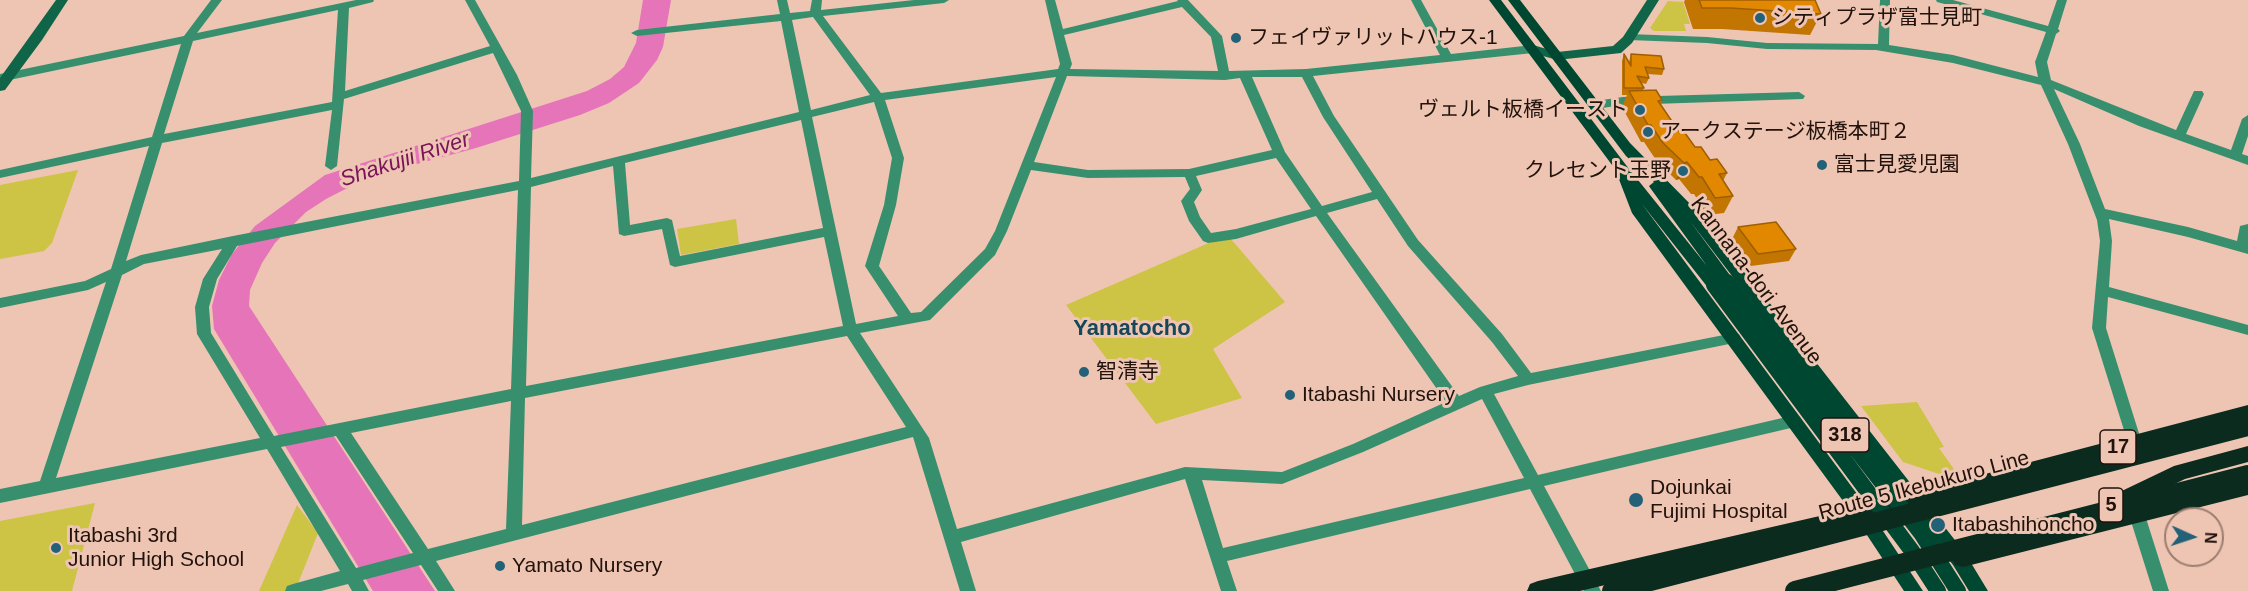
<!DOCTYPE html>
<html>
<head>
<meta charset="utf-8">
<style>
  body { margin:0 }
  #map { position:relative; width:2248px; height:591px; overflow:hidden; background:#eec5b3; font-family:Helvetica,sans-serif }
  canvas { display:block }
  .north { position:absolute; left:2164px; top:507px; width:60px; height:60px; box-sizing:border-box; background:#eec5b3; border:2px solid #9c7d70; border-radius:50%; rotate:93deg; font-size:16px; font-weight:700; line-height:24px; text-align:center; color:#21120c }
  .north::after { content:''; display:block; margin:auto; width:21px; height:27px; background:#226177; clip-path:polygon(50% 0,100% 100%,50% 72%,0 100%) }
</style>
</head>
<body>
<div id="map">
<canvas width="2248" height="591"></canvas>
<div class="north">N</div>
</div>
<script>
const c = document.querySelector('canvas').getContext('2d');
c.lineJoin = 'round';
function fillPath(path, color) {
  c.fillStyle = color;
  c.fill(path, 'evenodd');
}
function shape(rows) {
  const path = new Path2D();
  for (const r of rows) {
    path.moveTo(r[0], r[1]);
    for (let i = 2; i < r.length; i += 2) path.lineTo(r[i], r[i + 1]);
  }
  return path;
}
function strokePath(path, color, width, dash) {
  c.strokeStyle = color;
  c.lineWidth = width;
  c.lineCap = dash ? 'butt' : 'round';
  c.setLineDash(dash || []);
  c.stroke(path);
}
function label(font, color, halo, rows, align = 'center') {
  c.font = font + ' Helvetica,"Noto Sans JP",sans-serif';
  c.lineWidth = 6;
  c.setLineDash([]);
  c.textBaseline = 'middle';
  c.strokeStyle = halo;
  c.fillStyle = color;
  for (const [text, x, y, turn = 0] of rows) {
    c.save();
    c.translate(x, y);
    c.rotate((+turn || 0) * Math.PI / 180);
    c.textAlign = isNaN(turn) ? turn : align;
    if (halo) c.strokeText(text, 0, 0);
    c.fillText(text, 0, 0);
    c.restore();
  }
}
fillPath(shape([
  [1668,1,1683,2,1690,24,1684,24,1686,31,1654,31,1650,28],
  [78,170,52,243,44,251,0,259,0,185],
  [736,219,739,244,681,255,677,229],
  [1231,239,1285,302,1213,349,1242,398,1156,424,1066,305,1211,242],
  [1917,402,1944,447,1939,448,1956,472,1942,475,1903,462,1861,406],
  [95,503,72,591,0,591,0,521],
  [297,505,318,533,295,591,259,591]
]), '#cdc344');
fillPath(shape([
  [643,0,671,0,663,47,657,60,639,83,609,103,580,115,476,148,369,177,326,199,306,212,275,243,262,263,250,290,249,306,435,591,373,591,214,329,212,306,219,280,232,254,255,226,325,175,587,91,610,79,624,67,636,43]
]), '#e575b8');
fillPath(shape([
  [211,0,222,0,197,33,356,0,374,0,373,2,349,8,345,91,490,46,465,0,475,0,517,75,533,111,531,178,799,112,781,21,637,36,631,33,637,30,780,14,777,0,787,0,790,13,810,11,812,0,822,0,821,10,914,0,949,0,944,3,823,16,881,93,1058,69,1060,64,1045,0,1055,0,1063,29,1178,1,1177,0,1188,0,1222,36,1229,71,1306,69,1440,55,1411,0,1421,0,1451,54,1533,45,1539,49,1533,53,1313,76,1334,116,1418,240,1502,334,1531,373,1734,333,1739,334,1741,338,1739,342,1734,343,1528,385,1494,394,1538,475,1795,415,1800,417,1802,421,1800,425,1795,427,1544,486,1601,591,1584,591,1530,489,1227,561,1237,591,1221,591,1185,479,961,542,976,591,960,591,913,437,436,561,455,591,438,591,421,565,363,580,369,591,352,591,348,584,321,591,285,591,287,586,293,584,340,571,267,449,0,503,0,489,40,481,106,282,88,290,0,308,0,298,85,281,111,269,149,146,0,178,0,170,152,137,181,44,0,82,0,74,184,36,211,0],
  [1182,7,1211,37,1218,71,1070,69,1072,64,1064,35,1182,7],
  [338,10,332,102,164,134,193,41,338,10],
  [813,17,870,95,811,110,792,20,813,17],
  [493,53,521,111,519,181,233,236,141,255,126,261,162,143,332,110,325,166,331,170,337,166,344,99,493,53],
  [1067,76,1225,80,1240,78,1272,150,1189,169,1088,170,1034,162,1067,76],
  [1056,77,995,231,985,249,921,312,911,313,879,266,896,205,904,158,885,100,1056,77],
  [1252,77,1302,77,1323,117,1372,192,1322,206,1285,152,1252,77],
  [874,102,892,158,884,205,865,266,898,316,856,324,812,117,874,102],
  [801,120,823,228,680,256,672,220,667,218,630,225,625,163,801,120],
  [1276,158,1311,209,1236,229,1211,233,1200,217,1194,202,1202,190,1196,176,1276,158],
  [613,166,619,234,624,236,662,229,670,265,675,267,824,237,843,326,526,386,531,187,613,166],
  [1031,170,1088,178,1185,177,1190,189,1181,201,1189,221,1203,241,1208,243,1236,239,1316,216,1446,402,1353,444,1282,472,1185,467,957,529,929,438,860,333,930,320,995,255,1007,231,1031,170],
  [518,190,511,389,274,436,211,333,209,307,217,279,237,246,518,190],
  [1377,199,1408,246,1492,342,1518,376,1480,387,1459,396,1327,213,1377,199],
  [222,249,203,279,195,307,197,334,260,438,56,478,122,275,144,264,222,249],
  [847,336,906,427,522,525,525,398,847,336],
  [1482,399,1524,478,1223,548,1202,480,1282,484,1363,452,1482,399],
  [511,401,506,529,428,549,351,433,511,401],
  [336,436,413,553,356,568,281,447,336,436],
  [1880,0,1890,0,1889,45,1953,55,2038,77,2035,62,2046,32,1937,2,1936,0,1953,0,2048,26,2057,0,2067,0,2058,29,2060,31,2056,34,2047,62,2051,80,2176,130,2194,91,2202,91,2204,94,2186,134,2231,150,2242,119,2248,115,2248,136,2242,154,2248,156,2248,165,2139,126,2054,89,2080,144,2105,209,2188,227,2237,241,2240,226,2248,224,2248,254,2188,237,2109,219,2112,241,2109,287,2248,325,2248,335,2108,297,2106,328,2142,443,2140,447,2135,449,2130,447,2128,443,2092,328,2100,241,2097,220,2068,144,2041,85,1953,63,1876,50,1767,49,1707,43,1629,40,1623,37,1629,34,1707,37,1767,43,1878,44,1880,0],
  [1799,92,1805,96,1803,99,1623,105,1595,109,1589,105,1595,101,1623,97,1799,92],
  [2137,508,2142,510,2145,515,2169,591,2153,591,2129,515,2132,510,2137,508]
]), '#388f6e');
fillPath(shape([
  [56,0,68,0,42,40,5,90,0,91,0,78,56,0],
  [1647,0,1659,0,1632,43,1621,53,1557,60,1529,52,1527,49,1533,45,1557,52,1613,46,1623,37,1647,0]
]), '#106549');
fillPath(shape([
  [1489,0,1501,0,1626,165,1707,266,1651,189,1649,186,1654,182,1626,156,1508,0,1520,0,1630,143,1701,215,1965,553,1988,591,1969,591,1953,565,1690,221,1732,278,1734,282,1732,286,1727,288,1721,285,1714,291,1709,289,1642,204,1869,510,1923,591,1904,591,1857,520,1632,213,1615,169,1489,0]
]), '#004731');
fillPath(shape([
  [2248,405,2248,421,1863,524,1580,591,1527,591,1530,584,1538,581,1863,506,2248,405],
  [2248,446,2248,462,2185,479,2127,507,2248,477,2248,495,1963,567,1955,565,1952,558,1955,551,1963,549,2108,512,2102,505,2105,499,2174,466,2248,446]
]), '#0c2b1f');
strokePath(shape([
  [1727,282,1921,533,1958,591],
  [1714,285,1912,551,1938,591]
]), '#004731', 16);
strokePath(shape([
  [1612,591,2248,426],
  [1795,591,2248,475]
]), '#0c2b1f', 20);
fillPath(shape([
  [1685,0,1815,0,1821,14,1810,35,1722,29,1693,29,1684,2],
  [1624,54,1629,62,1631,54,1664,69,1662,75,1647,74,1649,78,1646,84,1642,83,1644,88,1643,90,1662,100,1661,104,1680,133,1695,147,1727,173,1723,181,1733,196,1724,213,1707,215,1694,194,1691,194,1679,179,1676,180,1656,160,1644,142,1641,142,1622,107,1627,95,1622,95,1622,61],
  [1738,227,1796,249,1789,261,1751,266,1732,239]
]), '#c27500');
fillPath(shape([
  [1687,162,1679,179,1676,180,1684,163]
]), '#9e5f00');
const building = shape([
  [1699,0,1815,0,1821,14,1731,8,1702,8,1699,0],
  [1624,54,1631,66,1631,54,1661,56,1664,69,1645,67,1649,78,1637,76,1644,88,1624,88,1624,54],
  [1656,90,1662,100,1658,101,1680,133,1685,133,1695,147,1701,147,1710,160,1717,159,1727,173,1719,174,1733,196,1715,198,1702,177,1699,177,1687,162,1684,163,1663,143,1651,125,1648,125,1629,91,1656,90],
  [1776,222,1796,249,1758,254,1738,227,1776,222]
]);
fillPath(building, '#e28800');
strokePath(building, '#9e5f00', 1.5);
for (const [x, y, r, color] of [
  [1760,18,6,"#226177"],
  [1236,38,6,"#226177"],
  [1640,110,6,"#226177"],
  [1648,132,6,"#226177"],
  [1822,165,6,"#226177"],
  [1683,171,6,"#226177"],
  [1084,372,6,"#226177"],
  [1290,395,6,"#226177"],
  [1636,500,8,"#226177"],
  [1938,525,8,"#226177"],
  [56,548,6,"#226177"],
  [500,566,6,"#226177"]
]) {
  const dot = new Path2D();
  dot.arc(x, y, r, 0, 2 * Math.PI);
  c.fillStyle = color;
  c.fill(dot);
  strokePath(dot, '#eec5b3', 2);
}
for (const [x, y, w] of [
  [1845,435,48],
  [2118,447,36],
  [2111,505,24]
]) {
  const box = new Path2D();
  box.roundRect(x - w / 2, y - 17, w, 34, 4.5);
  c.fillStyle = '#eec5b3';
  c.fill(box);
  strokePath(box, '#21120c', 1.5);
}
label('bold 20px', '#21120c', null, [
  ["318",1845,435],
  ["17",2118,447],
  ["5",2111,505]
]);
label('21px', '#21120c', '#eec5b3', [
  ["シティプラザ富士見町",1772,18],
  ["フェイヴァリットハウス-1",1248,38],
  ["ヴェルト板橋イースト",1628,110,"right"],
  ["アークステージ板橋本町２",1660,132],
  ["富士見愛児園",1834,165],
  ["クレセント玉野",1671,171,"right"],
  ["智清寺",1096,372],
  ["Itabashi Nursery",1302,395],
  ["Dojunkai",1650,488],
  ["Fujimi Hospital",1650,512],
  ["Itabashihoncho",1952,525],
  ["Itabashi 3rd",68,536],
  ["Junior High School",68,560],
  ["Yamato Nursery",512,566]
], 'left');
label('21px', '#21120c', '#eec5b3', [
  ["Kannana-dori Avenue",1756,281,53],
  ["Route 5 Ikebukuro Line",1924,486,-15]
]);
label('italic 22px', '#7a1459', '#eec5b3', [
  ["Shakujii River",405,160,-18]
]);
label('bold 22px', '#154759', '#eec5b3', [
  ["Yamatocho",1132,329]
]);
</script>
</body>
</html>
